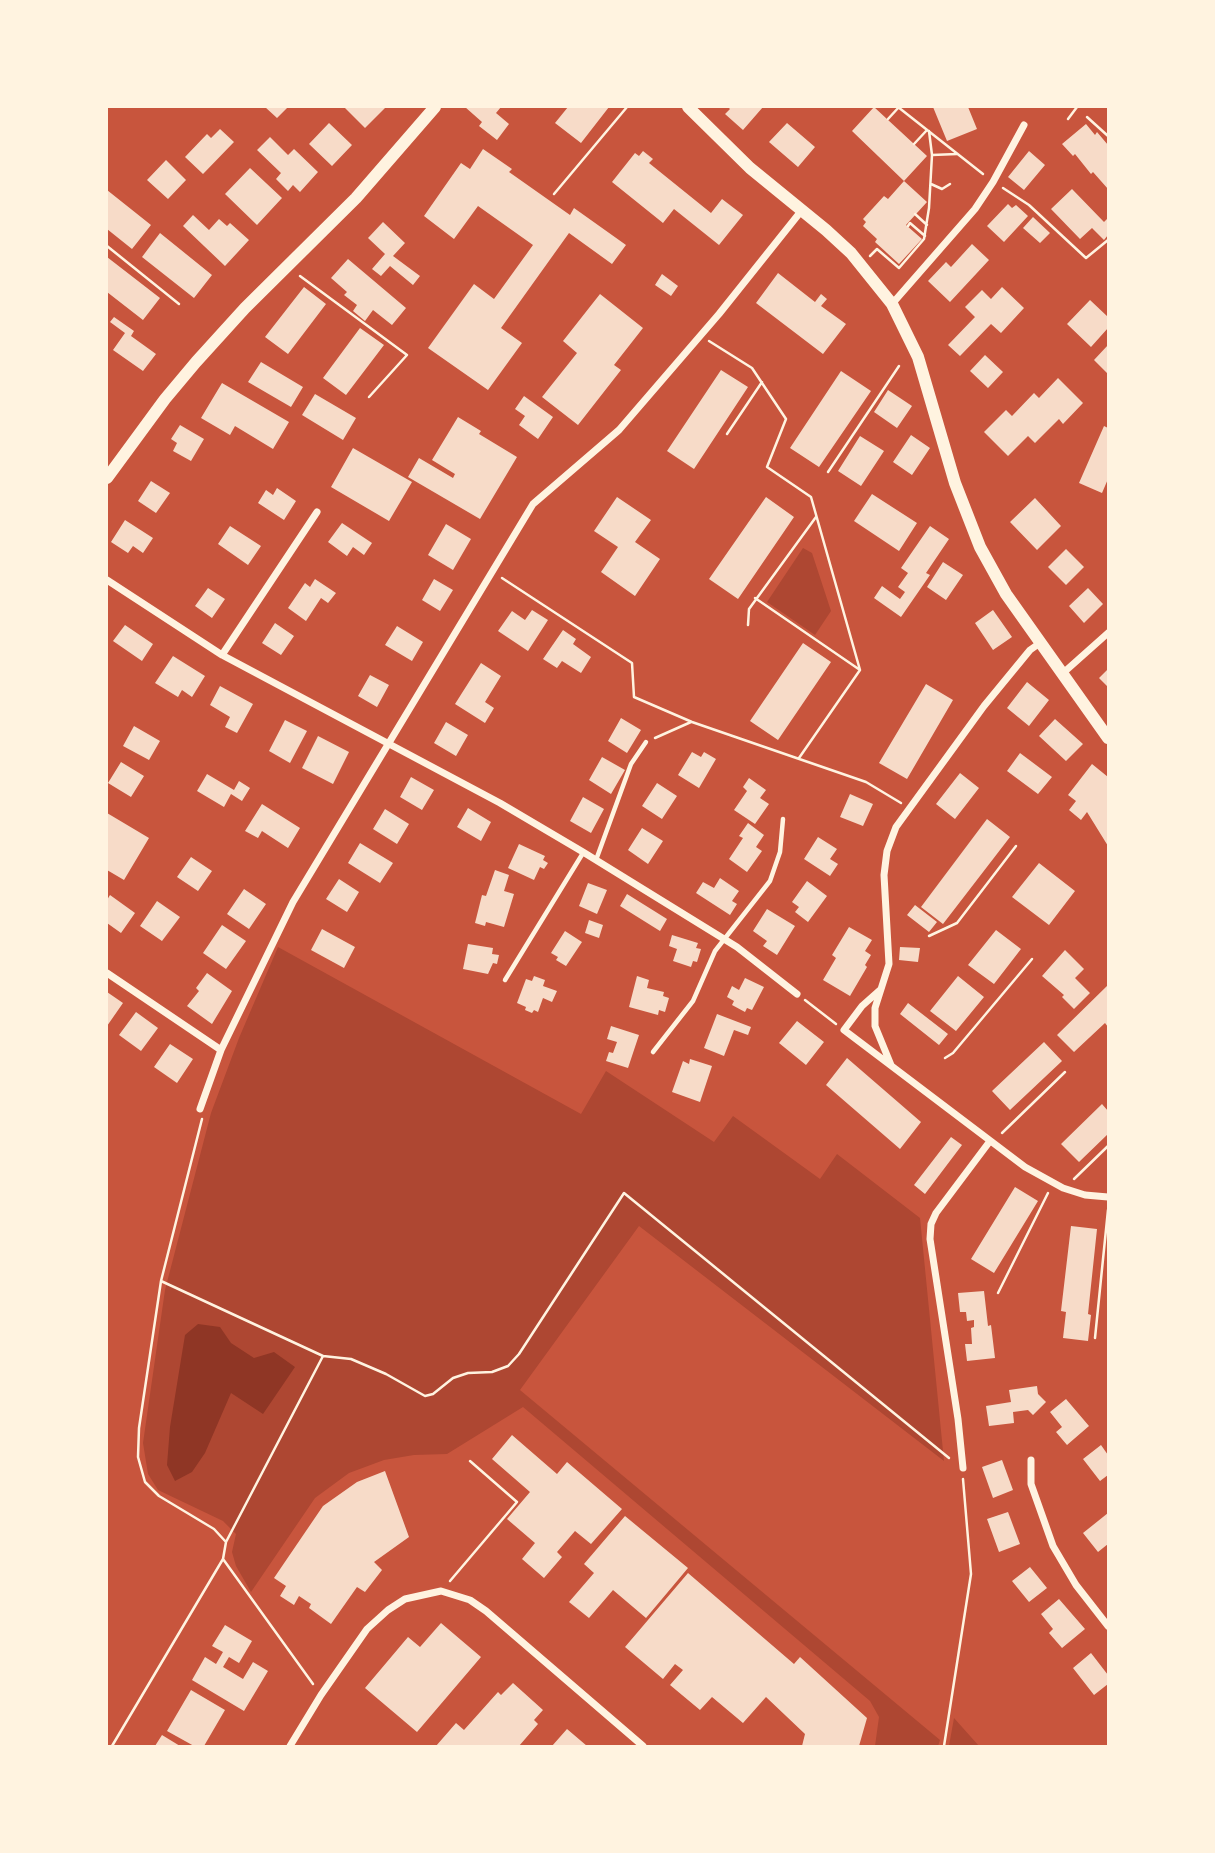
<!DOCTYPE html>
<html>
<head>
<meta charset="utf-8">
<style>
  body { margin:0 }
  #map { position:relative; width:1215px; height:1853px; overflow:hidden; background:#c8553d; font-family:"Alegreya Sans",sans-serif }
  canvas { display:block }
  .frame { position:absolute; inset:0; border:108px solid #fff3e0; pointer-events:none }
</style>
</head>
<body>
<div id="map">
<canvas width="1215" height="1853"></canvas>
<div class="frame"></div>
</div>
<script>
const c = document.querySelector('canvas').getContext('2d');
c.lineJoin = 'round';
function fillPath(path, color) {
  c.fillStyle = color;
  c.fill(path, 'evenodd');
}
function shape(rows) {
  const path = new Path2D();
  for (const r of rows) {
    path.moveTo(r[0], r[1]);
    for (let i = 2; i < r.length; i += 2) path.lineTo(r[i], r[i + 1]);
  }
  return path;
}
function strokePath(path, color, width, dash) {
  c.strokeStyle = color;
  c.lineWidth = width;
  c.lineCap = dash ? 'butt' : 'round';
  c.setLineDash(dash || []);
  c.stroke(path);
}
fillPath(shape([
  [803,548,812,553,831,611,815,635,767,602],
  [278,947,581,1114,606,1071,714,1142,733,1116,820,1179,837,1154,920,1218,944,1461,639,1226,520,1390,940,1740,938,1746,875,1746,879,1717,870,1701,523,1407,447,1454,414,1455,384,1460,349,1473,315,1498,251,1592,236,1566,232,1552,236,1534,223,1521,158,1490,148,1474,143,1443,165,1290,211,1113,239,1038],
  [954,1718,979,1746,949,1746]
]), '#ae4732');
fillPath(shape([
  [198,1324,220,1327,231,1343,254,1358,274,1352,295,1367,263,1414,231,1393,205,1453,192,1472,175,1481,167,1465,170,1427,185,1335]
]), '#8f3625');
fillPath(shape([
  [265,107,288,107,277,118],
  [344,107,386,107,365,128],
  [465,107,501,107,496,113,509,124,497,140,479,126,482,122],
  [568,107,609,107,581,143,555,123],
  [728,107,763,107,743,130,725,114,730,109],
  [874,107,927,156,904,181,927,202,906,225,922,239,899,264,875,242,877,239,863,226,866,222,863,219,884,196,888,199,904,181,852,131],
  [933,107,968,107,977,129,947,141],
  [329,123,352,145,332,166,309,144],
  [787,123,815,147,798,167,769,142],
  [1086,124,1095,135,1097,132,1108,145,1108,189,1093,172,1091,174,1075,154,1073,156,1062,144],
  [220,129,234,142,203,174,185,157,207,134,211,138],
  [270,137,288,155,294,149,318,172,300,192,293,185,288,191,276,179,281,173,257,150],
  [483,149,512,169,509,172,570,215,574,208,626,245,612,264,569,233,501,328,522,343,488,390,428,348,474,284,494,299,533,245,478,206,454,239,424,216,461,163,470,169],
  [643,151,653,159,649,163,711,213,722,199,743,215,719,245,674,209,663,223,612,182,635,153,639,156],
  [1029,151,1045,165,1024,190,1008,177],
  [166,160,186,180,168,199,147,180],
  [250,168,282,198,257,225,225,194],
  [1072,189,1104,222,1108,218,1108,235,1104,240,1092,228,1080,239,1051,209],
  [107,190,151,225,132,249,107,229],
  [1008,204,1012,208,1016,205,1028,216,1004,242,987,226],
  [193,215,209,230,219,219,227,226,230,223,249,240,225,266,183,226],
  [1033,217,1050,233,1040,243,1023,228],
  [383,222,405,243,393,256,420,276,413,285,390,266,381,276,372,269,385,254,368,238],
  [160,233,212,275,194,298,142,257],
  [972,244,989,260,950,302,928,281,946,262,951,267],
  [107,257,160,298,143,320,107,292],
  [348,259,406,308,392,325,373,310,365,321,353,311,357,305,344,295,347,292,331,278],
  [778,273,815,302,821,294,827,299,821,306,846,324,823,354,756,303],
  [662,274,678,286,671,296,655,285],
  [304,287,326,304,288,354,265,337],
  [1002,287,1024,308,1001,333,991,324,960,356,948,345,975,317,965,307,982,290,991,299],
  [600,294,643,328,614,365,621,370,578,425,542,397,577,353,563,341],
  [1090,300,1108,317,1108,328,1091,347,1067,324],
  [114,317,134,331,131,336,156,354,143,371,113,350,125,333,110,322],
  [360,328,384,345,346,395,323,378],
  [1108,345,1108,374,1094,360],
  [985,355,1003,372,988,388,970,371],
  [261,362,303,387,291,407,248,382],
  [721,370,748,387,694,469,667,451],
  [841,371,871,391,819,467,790,448],
  [1058,378,1083,403,1063,424,1059,419,1035,443,1028,436,1008,456,984,432,1006,410,1012,416,1034,393,1039,398],
  [222,383,289,422,273,449,235,426,230,435,201,418],
  [888,390,912,406,897,428,874,412],
  [315,394,356,418,343,440,302,415],
  [524,396,553,417,538,439,519,425,525,416,515,409],
  [458,417,481,431,479,434,517,457,480,519,408,477,419,458,453,478,455,474,432,460],
  [180,425,204,439,191,461,173,451,177,443,171,439],
  [1104,426,1108,428,1108,479,1102,493,1079,483],
  [911,435,930,448,912,475,893,462],
  [860,436,884,451,861,486,838,471],
  [353,448,412,482,389,521,331,487],
  [151,481,170,493,156,513,138,501],
  [277,488,296,501,284,520,258,503,266,490,273,495],
  [872,494,917,523,899,551,854,521],
  [617,497,651,520,635,542,660,559,635,596,601,572,618,547,594,531],
  [766,497,794,517,738,599,709,579],
  [1035,498,1061,526,1037,550,1010,522],
  [125,520,153,538,143,553,133,546,128,553,111,542],
  [342,523,372,543,364,555,353,547,347,556,328,542],
  [446,524,471,539,453,570,428,555],
  [230,526,261,546,248,565,218,544],
  [930,526,949,539,926,573,930,575,901,617,874,598,882,586,900,599,905,592,898,587,908,573,901,568],
  [1066,549,1084,567,1066,585,1048,567],
  [943,562,963,575,946,600,927,587],
  [315,579,336,593,328,603,321,598,306,621,288,608,305,583,310,587],
  [434,579,453,590,440,611,422,600],
  [208,588,225,599,212,618,195,606],
  [1088,588,1103,604,1084,623,1069,606],
  [532,610,548,620,528,651,498,631,512,611,525,620],
  [993,610,1012,637,993,650,975,623],
  [275,623,294,636,281,655,262,643],
  [125,625,153,644,142,661,113,641],
  [397,626,423,642,412,661,385,645],
  [563,630,576,639,573,644,591,657,581,673,562,661,557,668,543,659],
  [803,643,831,662,778,740,750,721],
  [173,656,205,676,192,697,182,690,178,697,155,683],
  [481,663,501,676,485,702,494,708,485,723,455,704],
  [1108,669,1108,687,1099,678],
  [370,675,389,685,377,707,358,696],
  [1027,682,1049,700,1029,726,1007,708],
  [926,684,953,700,907,779,879,763],
  [220,686,253,704,237,733,225,727,230,717,210,705],
  [621,718,641,730,627,753,608,741],
  [1055,719,1083,744,1066,761,1039,736],
  [285,720,307,731,290,763,269,751],
  [446,722,468,735,456,756,434,743],
  [134,726,160,741,149,760,123,746],
  [318,736,349,752,333,784,302,768],
  [692,752,701,757,704,752,716,759,699,788,678,775],
  [1020,753,1052,777,1038,794,1007,771],
  [602,757,625,770,611,794,589,780],
  [121,762,144,776,131,797,108,783],
  [1092,764,1108,777,1108,846,1087,812,1081,820,1069,810,1076,801,1068,795],
  [960,773,979,788,955,819,936,804],
  [207,774,234,790,239,781,250,788,242,801,231,794,224,807,197,791],
  [411,777,434,790,422,810,400,797],
  [749,778,766,790,760,798,769,804,755,824,734,810,747,791,743,787],
  [657,783,677,796,662,819,642,806],
  [850,794,873,804,863,826,840,817],
  [583,797,604,809,591,833,570,821],
  [262,804,300,828,288,848,262,831,258,838,245,831],
  [468,808,491,822,481,841,457,827],
  [385,809,409,824,397,844,373,829],
  [107,813,149,838,124,880,107,870],
  [987,819,1010,837,943,924,921,907],
  [748,823,764,835,756,847,762,851,747,872,729,859,743,838,739,836],
  [642,828,663,841,648,864,628,850],
  [818,837,837,849,830,859,838,864,830,876,804,859],
  [360,843,393,863,380,883,348,863],
  [519,844,545,856,543,860,548,863,544,869,540,867,534,880,508,868],
  [191,857,212,871,198,891,177,877],
  [1039,863,1075,891,1049,925,1012,897],
  [495,870,509,875,504,891,514,894,504,927,486,922,485,926,475,923,482,895,486,896],
  [720,878,739,891,732,901,737,904,730,915,696,893,703,882,714,888],
  [339,879,359,892,347,912,326,899],
  [807,881,827,896,808,922,795,912,799,907,792,902],
  [588,883,607,890,597,914,579,906],
  [244,889,266,904,249,929,227,914],
  [627,894,667,919,660,931,620,906],
  [110,895,135,913,121,933,107,923,107,900],
  [157,901,180,917,162,941,140,926],
  [915,905,937,922,929,932,907,915],
  [767,909,795,926,777,955,763,946,767,941,753,931],
  [589,920,603,925,599,938,585,933],
  [222,925,246,941,226,969,203,953],
  [849,927,872,940,865,951,871,955,865,965,867,967,850,996,823,980,836,958,832,955],
  [322,929,355,947,344,968,311,950],
  [996,930,1021,949,994,984,968,965],
  [565,931,582,942,566,966,556,960,558,957,551,953],
  [672,935,698,943,696,948,701,949,697,962,693,961,691,967,673,961,677,949,669,946],
  [468,944,493,948,492,954,499,955,497,964,493,963,488,974,463,969],
  [900,947,920,948,918,962,899,960],
  [1065,950,1084,969,1075,978,1090,993,1074,1009,1062,997,1064,995,1042,976],
  [207,973,232,991,212,1024,187,1006,199,991,196,988],
  [534,976,545,980,543,986,557,991,552,1002,543,998,538,1012,534,1010,532,1013,525,1010,526,1007,517,1003,526,979,532,981],
  [637,976,649,980,647,988,664,992,663,996,669,998,665,1012,659,1010,658,1015,629,1007],
  [958,976,984,997,956,1031,930,1011],
  [745,978,764,987,752,1010,747,1008,745,1012,732,1005,734,1001,727,997,732,986,739,990],
  [1108,985,1108,1027,1105,1023,1074,1052,1057,1035],
  [107,992,123,1003,107,1026],
  [908,1003,948,1034,939,1045,900,1014],
  [136,1012,158,1028,141,1051,119,1035],
  [717,1014,751,1027,748,1035,734,1030,724,1056,704,1048],
  [797,1021,824,1042,806,1065,779,1043],
  [611,1026,639,1035,628,1068,606,1061,609,1052,613,1053,617,1042,607,1039],
  [1044,1042,1062,1061,1010,1110,992,1091],
  [170,1044,193,1059,177,1083,154,1067],
  [847,1058,921,1122,900,1149,826,1085],
  [690,1059,712,1066,700,1102,672,1092,683,1061,689,1064],
  [1102,1104,1108,1111,1108,1134,1079,1162,1061,1144],
  [951,1137,962,1145,925,1194,914,1185],
  [1015,1187,1038,1201,994,1273,971,1259],
  [1071,1226,1097,1229,1088,1314,1091,1315,1088,1341,1063,1338,1066,1312,1061,1311],
  [984,1291,988,1326,991,1325,995,1358,967,1361,965,1344,972,1344,971,1328,974,1327,974,1320,967,1321,966,1312,960,1312,958,1293],
  [1037,1386,1038,1394,1046,1402,1033,1415,1028,1410,1013,1412,1014,1423,989,1426,986,1406,1011,1402,1009,1390],
  [1066,1399,1089,1426,1067,1445,1056,1432,1062,1427,1050,1412],
  [512,1435,557,1474,567,1462,622,1509,591,1544,575,1531,557,1552,562,1557,544,1578,522,1559,535,1543,507,1519,530,1492,492,1459],
  [1101,1445,1108,1455,1108,1475,1100,1481,1083,1459],
  [1002,1460,1013,1490,993,1498,982,1467],
  [385,1471,409,1537,374,1562,382,1570,365,1592,357,1587,331,1624,309,1608,311,1604,299,1596,294,1605,280,1596,286,1586,274,1578,323,1506,357,1482],
  [1008,1512,1020,1544,999,1552,987,1519],
  [1108,1513,1108,1544,1098,1552,1083,1533],
  [625,1516,688,1568,646,1618,613,1590,589,1618,569,1602,594,1573,584,1564],
  [1030,1567,1047,1588,1029,1602,1012,1581],
  [688,1573,794,1664,800,1657,867,1718,859,1746,802,1746,805,1734,766,1697,743,1723,712,1697,700,1710,670,1685,683,1670,675,1664,663,1679,625,1647],
  [1059,1599,1085,1629,1062,1648,1049,1633,1053,1629,1041,1614],
  [441,1623,481,1657,417,1732,365,1688,408,1637,420,1647],
  [225,1625,252,1641,239,1663,229,1657,223,1667,243,1679,253,1662,268,1671,244,1711,192,1680,205,1657,216,1664,223,1652,212,1646],
  [1091,1653,1108,1675,1108,1684,1094,1695,1073,1668],
  [513,1683,543,1710,534,1720,538,1724,519,1746,436,1746,456,1723,464,1730,498,1692,501,1695],
  [191,1690,225,1710,204,1746,194,1746,167,1731],
  [567,1729,587,1746,552,1746],
  [162,1735,180,1746,155,1746]
]), '#f7dbc8');
strokePath(shape([
  [898,107,983,174],
  [1087,117,1108,136],
  [888,119,899,107],
  [1068,119,1077,107],
  [929,131,932,155,957,154],
  [914,144,927,130],
  [931,184,942,189,950,184],
  [1003,188,1029,205,1086,258,1108,240],
  [554,194,627,107],
  [915,214,927,225],
  [908,226,910,223,925,236],
  [107,246,179,304],
  [870,256,877,249,899,268,924,239,929,208,932,155],
  [300,276,407,355,369,397],
  [709,341,752,368,786,419,767,467,811,497,860,670,799,758],
  [727,434,762,382],
  [828,472,899,366],
  [502,578,632,663,634,697,692,722,866,782,901,803],
  [755,598,860,670],
  [748,625,749,609,816,517],
  [655,738,691,722],
  [929,936,957,923,1016,846],
  [805,1000,836,1024],
  [945,1058,953,1053,1032,959],
  [202,1119,161,1281,139,1428,138,1457,145,1482,159,1496,214,1529,226,1542,223,1559,313,1684],
  [1002,1133,1065,1072],
  [1074,1179,1108,1146],
  [161,1281,323,1356,226,1542],
  [998,1293,1048,1193],
  [1095,1338,1108,1210],
  [323,1356,351,1359,386,1374,425,1396,433,1394,453,1378,468,1373,492,1372,508,1366,519,1354,624,1193,949,1458],
  [450,1581,517,1502,470,1461],
  [112,1746,223,1559],
  [944,1746,971,1574,963,1479]
]), '#fff3e0', 2.5);
strokePath(shape([
  [596,860,631,764,646,742],
  [505,980,583,853],
  [653,1052,693,1001,715,951,770,881,780,852,783,819]
]), '#fff3e0', 4.5);
strokePath(shape([
  [892,304,975,209,993,182,1024,125],
  [107,580,222,655,500,803,583,852,737,947,797,994],
  [222,655,317,512],
  [1062,674,1108,633],
  [107,973,221,1050],
  [880,990,862,1006,844,1030,1025,1167,1063,1188,1085,1195,1108,1197],
  [891,1065,875,1026,875,1008,889,964,884,875,887,851,896,827,984,706,1030,650,1040,643],
  [200,1109,221,1050,293,902,533,504,619,430,719,314,802,210],
  [1031,1460,1031,1484,1053,1546,1076,1585,1108,1626],
  [963,1468,958,1419,930,1239,931,1224,936,1213,990,1141],
  [290,1746,321,1695,367,1629,388,1610,405,1599,441,1591,470,1600,486,1611,643,1746]
]), '#fff3e0', 7);
strokePath(shape([
  [688,107,750,168,826,230,851,253,892,304,918,357,955,483,980,547,1006,594,1108,738],
  [107,478,165,399,196,362,245,308,356,198,435,107]
]), '#fff3e0', 12);
</script>
</body>
</html>
